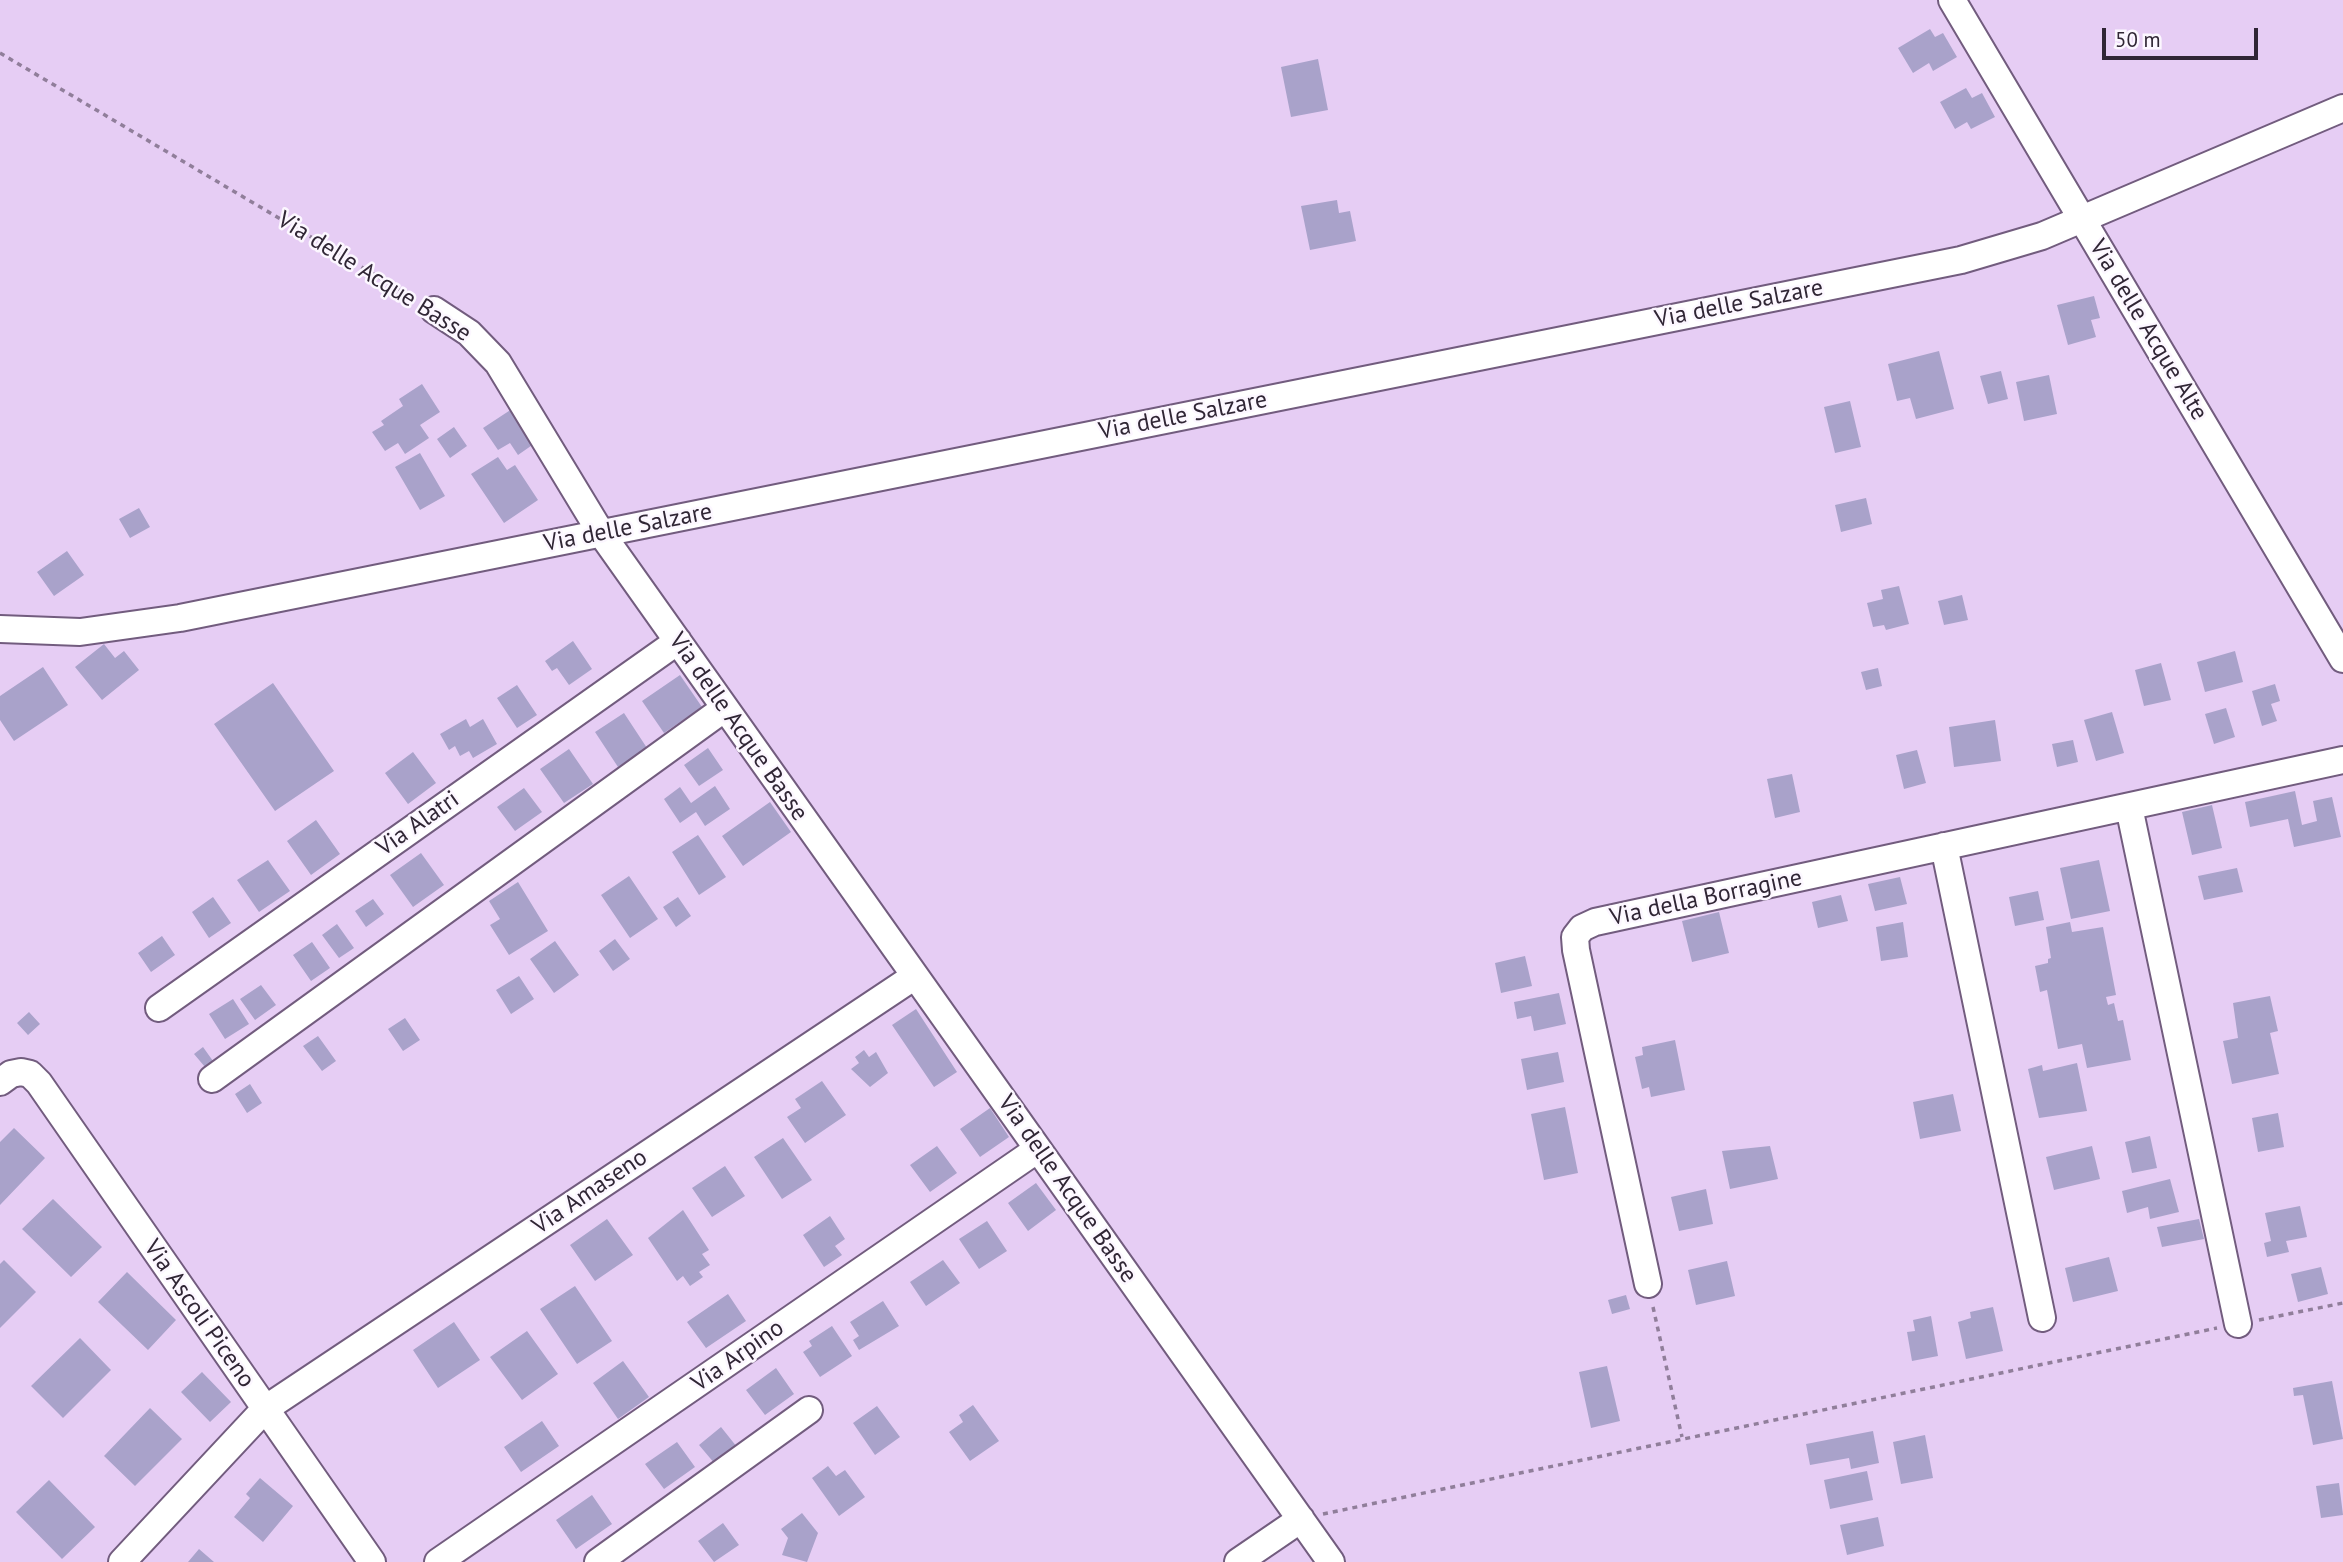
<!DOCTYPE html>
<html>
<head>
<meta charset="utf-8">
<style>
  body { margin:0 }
  #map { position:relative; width:2343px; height:1562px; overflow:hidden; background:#e6cdf4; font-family:"PT Sans",sans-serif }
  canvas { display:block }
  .scale { position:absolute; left:2102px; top:28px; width:156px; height:32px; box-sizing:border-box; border:4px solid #302635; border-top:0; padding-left:9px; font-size:21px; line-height:24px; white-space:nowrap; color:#302635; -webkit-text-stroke:5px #fcf7ff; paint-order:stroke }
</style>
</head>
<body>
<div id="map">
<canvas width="2343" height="1562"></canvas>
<div class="scale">50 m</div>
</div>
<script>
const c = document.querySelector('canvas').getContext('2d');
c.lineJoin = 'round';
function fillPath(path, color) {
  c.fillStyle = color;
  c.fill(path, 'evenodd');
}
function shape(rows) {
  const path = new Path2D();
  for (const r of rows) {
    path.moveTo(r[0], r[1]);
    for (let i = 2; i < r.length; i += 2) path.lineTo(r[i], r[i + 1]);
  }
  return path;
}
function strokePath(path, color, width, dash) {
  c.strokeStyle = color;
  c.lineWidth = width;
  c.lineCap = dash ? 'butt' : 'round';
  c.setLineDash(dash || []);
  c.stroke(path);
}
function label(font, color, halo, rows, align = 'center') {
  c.font = font + ' "PT Sans",sans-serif';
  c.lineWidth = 5;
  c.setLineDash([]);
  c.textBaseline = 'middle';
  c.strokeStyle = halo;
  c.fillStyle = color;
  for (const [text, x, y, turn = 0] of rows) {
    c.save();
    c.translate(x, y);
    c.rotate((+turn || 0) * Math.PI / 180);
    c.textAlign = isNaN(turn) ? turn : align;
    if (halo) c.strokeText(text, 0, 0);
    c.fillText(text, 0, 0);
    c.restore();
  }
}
fillPath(shape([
  [1930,29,1935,37,1943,33,1957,57,1933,71,1929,63,1913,73,1898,48],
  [1318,59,1328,110,1291,117,1281,67],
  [1966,88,1972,98,1982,93,1995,117,1971,129,1967,122,1955,129,1940,102],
  [1337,200,1339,213,1350,211,1356,241,1310,250,1301,206],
  [2094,296,2100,318,2091,320,2096,337,2068,345,2057,305],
  [1939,351,1954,409,1916,419,1910,398,1897,401,1888,364],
  [2001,371,2008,399,1988,404,1980,376],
  [2049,375,2057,414,2024,421,2016,382],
  [422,384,440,412,420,425,429,438,405,454,398,443,385,451,372,432,384,425,381,421,403,406,399,399],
  [1850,401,1861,447,1835,453,1824,407],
  [515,407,538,441,518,455,510,443,498,450,483,428],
  [454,427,467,446,450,458,437,439],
  [420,453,445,496,420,510,395,467],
  [498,457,507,470,515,465,538,500,504,523,471,474],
  [1866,498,1872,524,1841,532,1835,505],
  [139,508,150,527,130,538,119,519],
  [67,551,84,575,54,596,37,572],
  [1899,586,1909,624,1886,630,1884,625,1873,627,1867,603,1883,599,1881,590],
  [1962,595,1968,620,1944,625,1938,601],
  [573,641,592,669,569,685,557,668,552,671,545,661],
  [104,644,115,658,124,651,139,670,102,700,75,667],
  [2235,651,2243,682,2205,692,2197,662],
  [2161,663,2171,700,2144,706,2135,670],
  [43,667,68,705,14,741,0,720,0,696],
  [1878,668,1882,686,1866,690,1861,672],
  [680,675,702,707,664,733,642,701],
  [273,683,334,771,275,811,214,724],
  [2275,684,2280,701,2271,704,2277,721,2262,726,2252,691],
  [517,685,537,715,517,728,497,698],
  [2226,708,2235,737,2214,744,2205,714],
  [2112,712,2124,753,2096,761,2084,720],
  [624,713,647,748,618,767,595,732],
  [466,719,470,727,483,719,497,744,473,758,469,751,460,756,455,746,449,750,440,734],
  [1995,720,2001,761,1954,767,1949,727],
  [2073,740,2078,762,2057,767,2052,744],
  [708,748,723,770,699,786,684,765],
  [569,749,593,784,564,803,540,769],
  [1917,750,1926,783,1904,789,1896,755],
  [413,752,436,783,408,804,385,773],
  [1792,774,1800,812,1775,818,1767,779],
  [715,786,730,809,705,826,696,812,680,823,664,799,680,787,691,803],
  [524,788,542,812,515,831,497,807],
  [2295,791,2302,825,2317,821,2313,801,2332,797,2341,837,2294,847,2288,819,2250,827,2245,802],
  [770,802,791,832,743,866,722,836],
  [2212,805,2222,848,2192,855,2182,812],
  [316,820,340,854,311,875,287,841],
  [698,835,726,877,699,895,672,852],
  [421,853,444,885,413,907,390,875],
  [268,860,290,891,259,912,237,880],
  [2099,860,2110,911,2071,919,2060,868],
  [2237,868,2243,892,2204,900,2198,876],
  [629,876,658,919,630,938,601,895],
  [1900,877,1907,904,1875,911,1868,884],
  [518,882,548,931,509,955,490,925,500,919,489,901],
  [2038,891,2044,920,2015,926,2009,897],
  [1841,895,1848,921,1818,928,1812,902],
  [213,897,231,923,209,938,192,912],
  [678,897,691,916,676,927,663,907],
  [373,899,384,914,366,927,355,911],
  [1719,912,1729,953,1692,962,1682,921],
  [1903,922,1908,957,1881,961,1876,927],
  [2070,922,2072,932,2103,927,2116,995,2106,997,2108,1005,2114,1003,2118,1021,2123,1020,2131,1060,2087,1068,2082,1044,2058,1049,2047,990,2040,992,2035,966,2048,963,2048,959,2051,958,2046,927],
  [337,924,354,948,339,958,322,935],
  [162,936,175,955,151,972,138,953],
  [615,939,630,959,613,971,599,951],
  [555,941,579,975,554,993,530,959],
  [312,942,330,968,311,981,293,955],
  [1525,956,1532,986,1501,993,1495,963],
  [519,976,534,999,511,1014,496,990],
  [261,985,276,1005,255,1020,240,999],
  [1559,993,1566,1024,1534,1031,1531,1016,1517,1019,1514,1002],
  [2270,996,2278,1031,2270,1033,2279,1074,2232,1084,2223,1041,2238,1038,2233,1003],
  [233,999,249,1024,225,1039,209,1014],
  [916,1009,957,1072,934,1087,892,1025],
  [29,1012,40,1024,28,1035,17,1023],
  [405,1018,420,1040,403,1051,388,1029],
  [318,1036,336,1061,322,1071,303,1046],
  [1675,1040,1685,1090,1651,1097,1649,1087,1642,1089,1635,1057,1643,1055,1642,1047],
  [203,1047,213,1061,205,1067,194,1054],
  [864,1050,869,1057,876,1052,888,1073,870,1087,851,1069,859,1063,855,1057],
  [1558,1052,1564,1082,1527,1090,1521,1059],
  [2077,1063,2087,1111,2039,1118,2028,1069,2042,1065,2043,1071],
  [822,1081,846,1115,805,1143,787,1117,801,1108,795,1099],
  [250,1084,262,1103,247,1113,235,1094],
  [1953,1094,1961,1131,1920,1139,1913,1102],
  [1565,1107,1578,1173,1544,1180,1531,1114],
  [990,1108,1009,1137,980,1157,960,1129],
  [2278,1113,2284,1147,2258,1152,2252,1118],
  [14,1128,45,1158,0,1205,0,1142],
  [2150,1136,2157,1168,2132,1173,2125,1142],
  [783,1138,812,1180,782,1199,754,1157],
  [937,1146,957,1173,930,1192,910,1165],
  [1770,1146,1778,1179,1730,1189,1722,1151],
  [2092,1146,2100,1179,2054,1190,2046,1157],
  [725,1166,745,1196,712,1217,692,1188],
  [2170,1179,2179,1212,2150,1219,2148,1207,2127,1213,2122,1191],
  [1036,1183,1056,1210,1028,1231,1008,1203],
  [1706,1189,1713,1224,1679,1231,1671,1197],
  [53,1199,102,1247,71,1277,22,1229],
  [2300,1206,2307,1237,2286,1241,2289,1252,2267,1257,2264,1243,2271,1241,2265,1213],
  [683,1210,709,1250,702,1254,710,1265,699,1272,703,1277,690,1286,683,1276,677,1281,648,1238],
  [830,1216,845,1239,835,1246,842,1255,824,1267,803,1235],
  [607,1219,633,1255,595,1281,570,1245],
  [2199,1219,2204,1239,2162,1247,2157,1227],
  [987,1221,1007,1251,979,1269,959,1239],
  [2109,1257,2118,1291,2073,1302,2065,1268],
  [4,1260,36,1292,0,1328,0,1264],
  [943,1260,960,1283,926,1306,910,1282],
  [1727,1261,1735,1296,1696,1305,1688,1270],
  [2321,1267,2328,1294,2298,1302,2291,1274],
  [127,1272,176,1320,148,1350,98,1302],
  [575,1286,612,1341,577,1364,540,1309],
  [728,1294,746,1321,706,1348,687,1322],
  [1626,1295,1630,1309,1612,1314,1608,1300],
  [883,1301,899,1326,859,1350,853,1340,859,1336,850,1322],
  [1993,1307,2003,1351,1966,1359,1958,1322,1971,1318,1970,1312],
  [1931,1316,1938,1356,1912,1361,1907,1332,1915,1331,1913,1320],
  [454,1322,480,1360,438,1388,413,1350],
  [832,1326,852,1356,820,1377,803,1352,812,1346,809,1341],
  [527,1331,558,1374,522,1400,490,1357],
  [80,1338,111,1370,63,1418,31,1386],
  [623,1361,649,1397,618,1419,593,1383],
  [1607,1366,1620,1421,1591,1428,1579,1372],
  [776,1368,794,1394,765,1415,746,1390],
  [202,1372,231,1402,210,1422,181,1392],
  [2332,1381,2343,1439,2313,1445,2303,1395,2294,1396,2293,1388],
  [973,1405,999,1441,970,1461,949,1432,963,1422,959,1415],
  [877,1406,900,1437,875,1455,853,1423],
  [150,1408,182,1439,135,1486,104,1456],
  [542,1421,559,1446,521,1472,504,1447],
  [721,1427,737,1447,715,1464,699,1445],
  [1873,1431,1879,1463,1851,1469,1849,1458,1810,1465,1806,1444],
  [1925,1435,1933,1478,1901,1484,1893,1442],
  [677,1442,695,1467,664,1489,645,1464],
  [828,1466,836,1476,845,1470,865,1497,839,1516,812,1478],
  [1867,1471,1873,1500,1830,1509,1824,1480],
  [260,1478,293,1506,263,1542,234,1517,250,1498,246,1494],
  [49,1480,95,1527,62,1559,16,1512],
  [2339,1483,2343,1515,2321,1518,2316,1486],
  [592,1495,612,1524,576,1549,556,1520],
  [802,1513,818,1533,807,1562,782,1555,788,1538,781,1529],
  [1878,1517,1884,1546,1847,1555,1840,1525],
  [723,1523,739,1545,714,1562,698,1541],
  [199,1549,214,1562,188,1562]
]), '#a9a2ca');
const minor = shape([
  [1952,0,2343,659],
  [434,310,469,333,498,363,601,533,1331,1562],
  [0,629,80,632,180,618,1961,260,2042,236,2343,108],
  [2129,807,2238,1324],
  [1944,846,2042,1318],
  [159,1008,678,641],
  [212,1079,725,708],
  [0,1082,11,1074,21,1072,30,1074,39,1083,372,1562],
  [1648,1284,1576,950,1575,937,1582,928,1595,922,2343,760],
  [122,1562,265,1409,915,976],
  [438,1562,1038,1149],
  [598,1562,809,1410],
  [1238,1562,1301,1519]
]);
strokePath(minor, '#725c7e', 30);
strokePath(shape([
  [0,53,414,298],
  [1653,1307,1682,1437],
  [2259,1320,2343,1303],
  [1323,1514,2217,1328]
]), '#907e9a', 3.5, [5, 5]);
strokePath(minor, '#fff', 26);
label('24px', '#302635', '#fcf7ff', [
  ["Via delle Acque Basse",374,277,32],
  ["Via delle Salzare",1739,304,-11],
  ["Via delle Acque Alte",2148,330,59],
  ["Via delle Salzare",1183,416,-11],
  ["Via delle Salzare",628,528,-11],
  ["Via delle Acque Basse",738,727,55],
  ["Via Alatri",418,824,-35],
  ["Via della Borragine",1706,898,-12],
  ["Via delle Acque Basse",1067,1189,55],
  ["Via Amaseno",590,1192,-34],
  ["Via Ascoli Piceno",199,1314,55],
  ["Via Arpino",738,1356,-35]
]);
</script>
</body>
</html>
